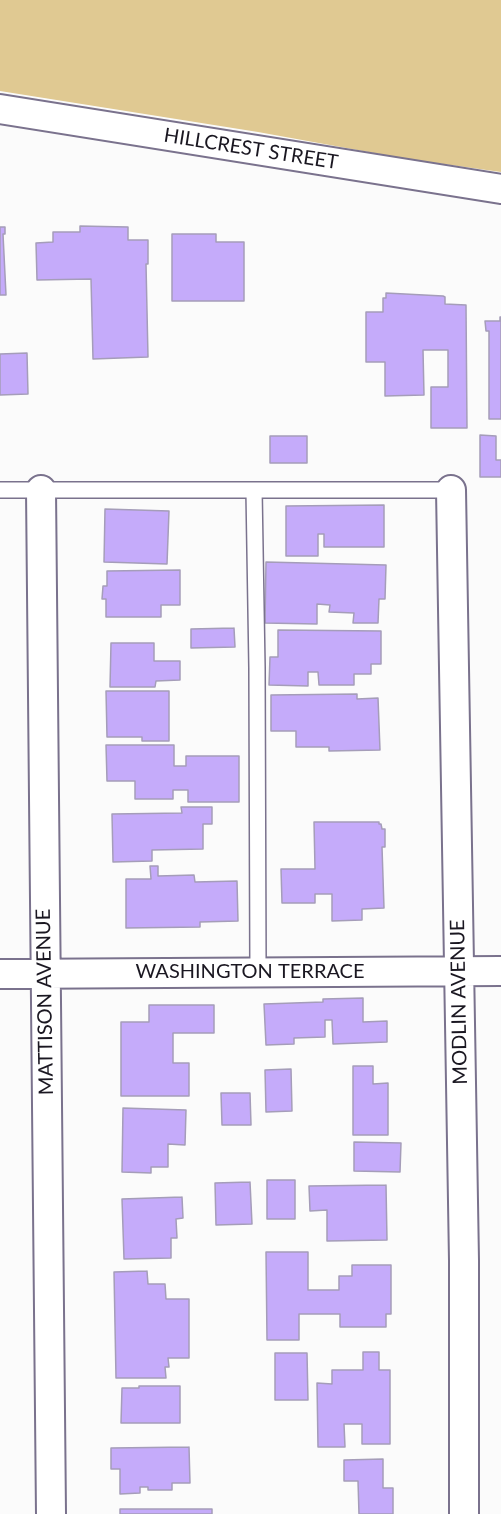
<!DOCTYPE html>
<html>
<head>
<meta charset="utf-8">
<style>
  body { margin:0 }
  canvas { display:block; background:#fbfbfb }
</style>
</head>
<body>
<canvas width="501" height="1514"></canvas>
<script>
const c = document.querySelector('canvas').getContext('2d');
c.lineJoin = 'round';
function fillPath(path, color) {
  c.fillStyle = color;
  c.fill(path, 'evenodd');
}
function shape(rows) {
  const path = new Path2D();
  for (const r of rows) {
    path.moveTo(r[0], r[1]);
    for (let i = 2; i < r.length; i += 2) path.lineTo(r[i], r[i + 1]);
  }
  return path;
}
function strokePath(path, color, width, dash) {
  c.strokeStyle = color;
  c.lineWidth = width;
  c.lineCap = dash ? 'butt' : 'round';
  c.setLineDash(dash || []);
  c.stroke(path);
}
function label(font, color, halo, rows, align = 'center') {
  c.font = font + ' Lato,sans-serif';
  c.lineWidth = 5;
  c.setLineDash([]);
  c.textBaseline = 'middle';
  c.strokeStyle = halo;
  c.fillStyle = color;
  for (const [text, x, y, turn = 0] of rows) {
    c.save();
    c.translate(x, y);
    c.rotate((+turn || 0) * Math.PI / 180);
    c.textAlign = isNaN(turn) ? turn : align;
    if (halo) c.strokeText(text, 0, 0);
    c.fillText(text, 0, 0);
    c.restore();
  }
}
fillPath(shape([
  [0,0,501,0,501,172,407,159,258,132,0,91]
]), '#e0c992');
const building = shape([
  [80,226,128,227,128,240,148,240,148,264,146,264,148,357,93,359,91,279,37,280,36,243,53,242,53,232,80,232,80,226],
  [0,227,5,227,5,234,3,234,6,295,0,295,0,227],
  [172,234,216,234,216,242,244,242,244,301,172,301,172,234],
  [386,293,443,296,445,297,445,304,466,305,467,428,431,428,431,387,448,387,448,350,423,350,424,395,385,396,385,362,366,362,366,312,383,312,383,298,386,298,386,293],
  [500,317,501,317,501,419,489,419,489,331,486,331,485,321,500,321,500,317],
  [27,353,28,394,0,395,0,354,27,353],
  [480,435,496,436,496,460,501,460,501,477,480,477,480,435],
  [270,436,307,436,307,463,270,463,270,436],
  [384,505,384,547,324,547,324,534,318,534,318,556,286,556,286,506,384,505],
  [105,509,169,511,167,564,104,562,105,509],
  [266,562,386,565,385,599,379,599,378,623,353,623,354,613,329,612,330,605,317,604,317,624,265,623,266,562],
  [180,570,180,605,161,605,161,617,106,617,106,599,102,599,103,586,107,586,107,571,180,570],
  [234,628,235,647,191,648,191,629,234,628],
  [278,630,381,631,381,664,371,664,371,674,354,674,354,685,319,685,318,672,308,672,308,686,269,685,270,657,278,657,278,630],
  [111,643,154,643,154,661,180,661,180,680,156,681,155,687,110,687,111,643],
  [106,691,169,691,169,741,142,741,142,737,107,737,106,691],
  [357,694,357,699,378,698,380,750,329,751,329,747,296,747,296,731,271,731,271,695,357,694],
  [106,745,174,745,174,766,186,766,186,756,239,756,239,802,188,802,188,790,173,790,173,799,135,799,135,781,107,781,106,745],
  [181,807,212,807,212,824,203,824,203,849,152,850,152,861,113,862,112,814,182,813,181,807],
  [314,822,379,822,379,824,381,824,382,829,385,829,385,847,382,847,384,908,362,909,362,920,332,921,332,894,315,894,315,903,282,903,281,869,315,869,314,822],
  [150,866,158,866,158,876,194,875,195,882,237,881,238,921,200,922,200,927,126,928,126,879,151,879,150,866],
  [363,998,363,1022,387,1021,387,1042,333,1044,332,1020,325,1020,325,1037,294,1038,294,1044,266,1045,264,1004,323,1002,323,999,363,998],
  [149,1005,214,1005,214,1033,173,1033,173,1063,189,1063,189,1096,121,1096,121,1022,149,1022,149,1005],
  [353,1066,373,1066,373,1084,388,1083,388,1135,353,1135,353,1066],
  [291,1069,292,1111,266,1112,265,1070,291,1069],
  [221,1093,250,1093,251,1125,222,1125,221,1093],
  [123,1108,186,1110,185,1145,168,1144,168,1167,151,1167,151,1173,122,1172,123,1108],
  [354,1142,401,1143,400,1172,354,1171,354,1142],
  [267,1180,295,1180,295,1219,267,1219,267,1180],
  [250,1182,252,1224,216,1225,215,1183,250,1182],
  [386,1185,387,1240,327,1241,327,1210,310,1211,309,1186,386,1185],
  [182,1197,183,1218,176,1219,177,1238,171,1238,171,1258,124,1259,122,1199,182,1197],
  [266,1252,308,1252,308,1290,339,1290,339,1276,352,1276,352,1265,391,1265,391,1314,386,1314,386,1327,340,1327,340,1314,299,1314,299,1340,267,1340,266,1252],
  [147,1271,148,1284,165,1284,166,1299,189,1299,189,1358,168,1358,169,1367,165,1367,166,1378,116,1378,114,1272,147,1271],
  [363,1352,379,1352,379,1370,390,1370,390,1444,362,1444,362,1424,344,1424,345,1447,318,1447,317,1383,332,1384,332,1370,363,1370,363,1352],
  [275,1353,307,1353,308,1400,275,1400,275,1353],
  [139,1386,180,1386,180,1423,121,1423,122,1388,139,1388,139,1386],
  [189,1447,190,1483,172,1483,172,1490,148,1490,148,1487,140,1487,140,1493,120,1494,120,1469,111,1469,111,1448,189,1447],
  [383,1459,383,1488,393,1488,393,1514,359,1514,358,1481,344,1481,344,1460,383,1459],
  [120,1509,212,1509,212,1514,120,1514,120,1509]
]);
fillPath(building, '#c5abfa');
strokePath(building, '#a59db9', 1.5);
const lane = shape([
  [0,490,451,490],
  [254,490,257,668,258,972]
]);
const street = shape([
  [0,109,501,189],
  [41,490,51,1514],
  [451,490,464,1261,464,1514],
  [0,974,501,971]
]);
strokePath(lane, '#7a728d', 18);
strokePath(street, '#7a728d', 32);
strokePath(lane, '#fff', 15);
strokePath(street, '#fff', 28);
label('20px', '#1a1721', '#fff', [
  ["HILLCREST STREET",251,149,9],
  ["WASHINGTON TERRACE",250,972],
  ["MATTISON AVENUE",45,1002,-91],
  ["MODLIN AVENUE",459,1002,-91]
]);
</script>
</body>
</html>
